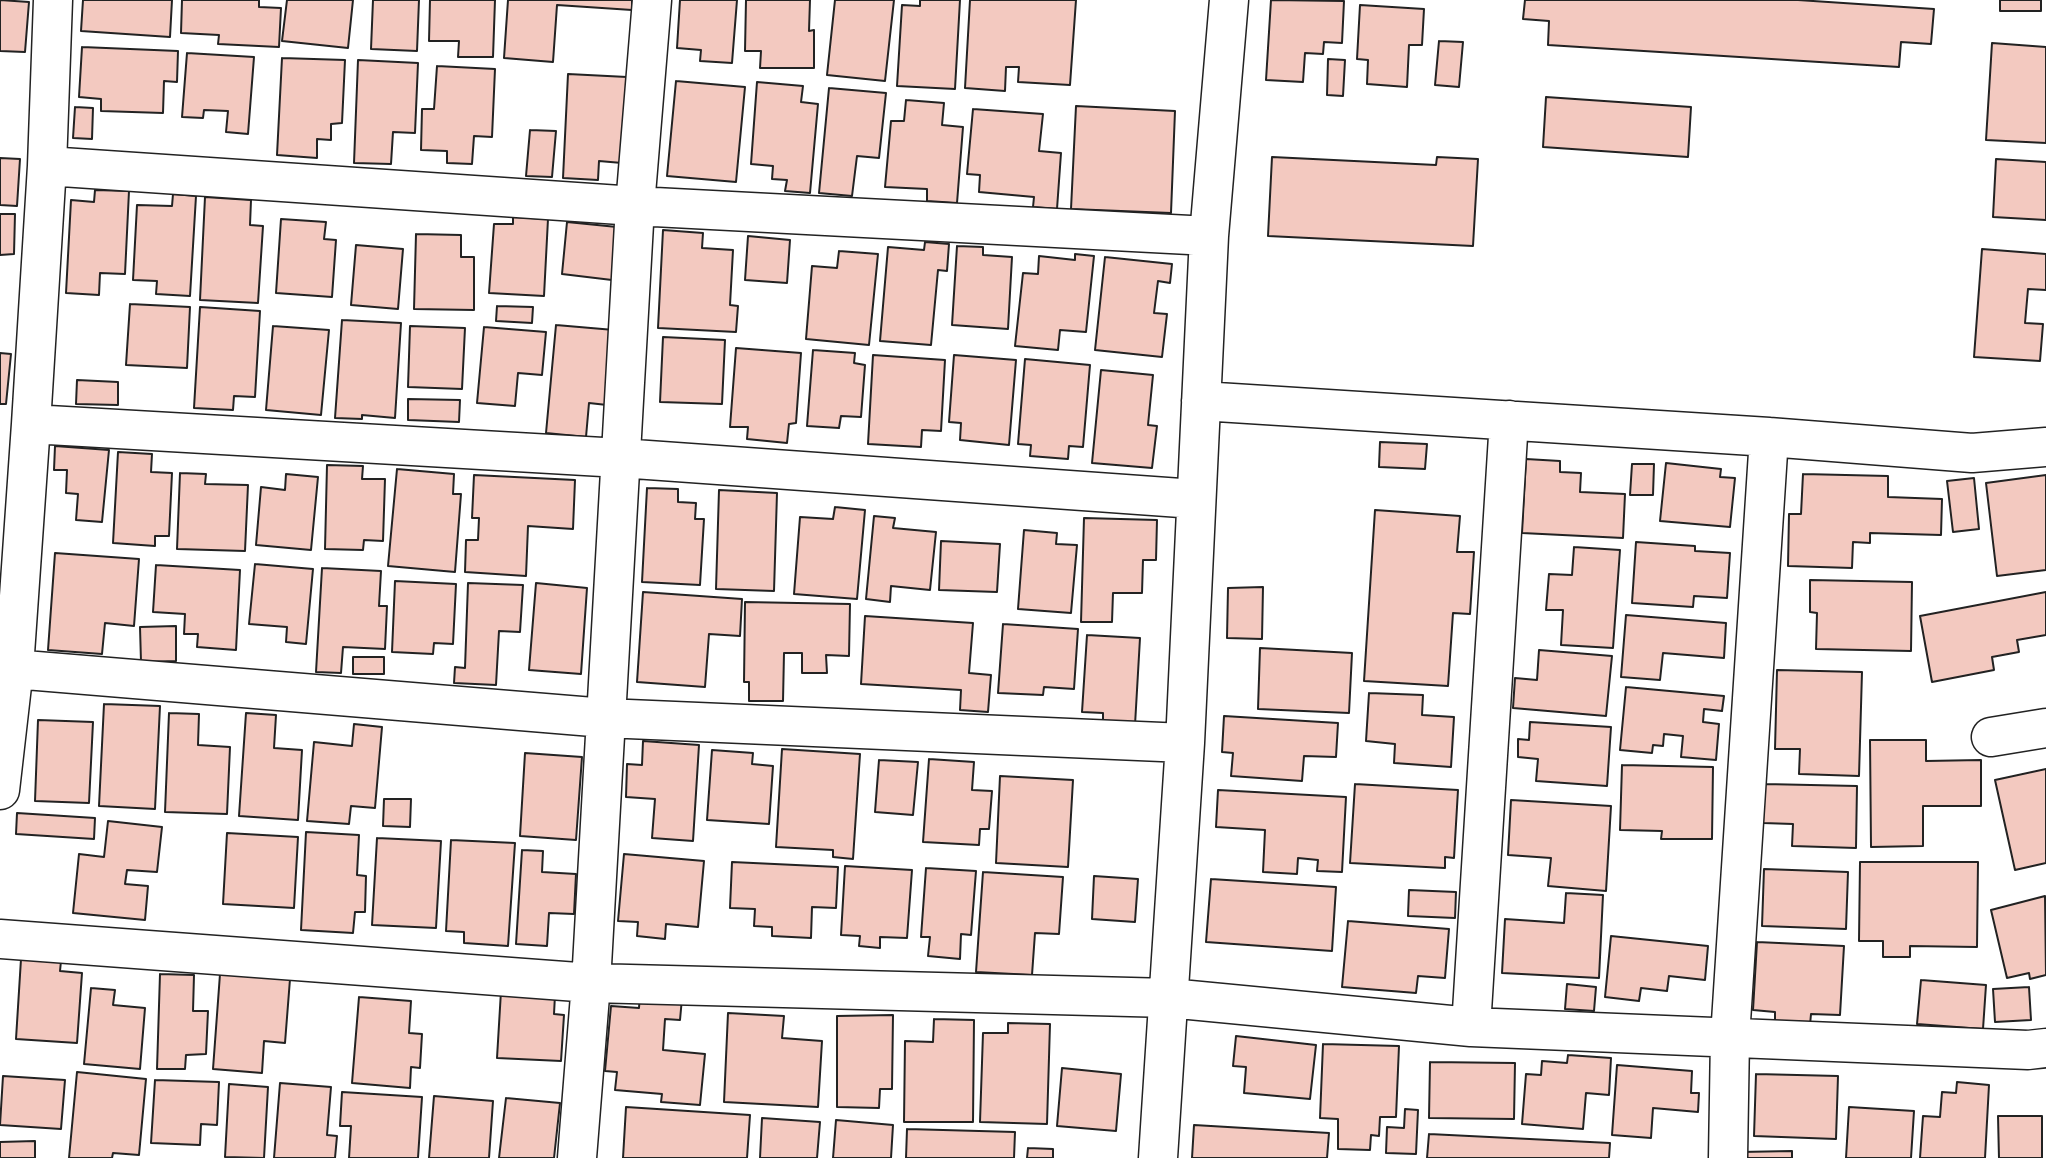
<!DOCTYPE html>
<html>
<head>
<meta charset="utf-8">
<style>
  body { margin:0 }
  canvas { display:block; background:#fff }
</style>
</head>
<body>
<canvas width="2046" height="1158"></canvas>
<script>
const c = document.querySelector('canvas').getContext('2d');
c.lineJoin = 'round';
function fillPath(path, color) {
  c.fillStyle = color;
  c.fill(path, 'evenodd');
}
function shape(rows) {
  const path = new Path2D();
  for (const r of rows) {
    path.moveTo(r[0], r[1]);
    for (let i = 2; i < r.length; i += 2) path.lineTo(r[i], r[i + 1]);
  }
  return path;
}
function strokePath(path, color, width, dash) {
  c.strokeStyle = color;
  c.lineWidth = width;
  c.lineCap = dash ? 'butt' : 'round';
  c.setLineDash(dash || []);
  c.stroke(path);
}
const building = shape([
  [0,0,29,2,25,52,0,51,0,0],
  [83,0,172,0,170,37,81,31,83,0],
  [182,0,259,0,259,7,281,8,279,47,218,44,219,35,181,33,182,0],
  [287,0,353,0,348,48,282,41,287,0],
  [373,0,419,0,417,51,371,49,373,0],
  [430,0,495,0,493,57,458,57,459,41,429,41,430,0],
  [508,0,632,0,632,10,557,5,553,62,504,58,508,0],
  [680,0,737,0,732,63,700,61,701,50,677,48,680,0],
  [746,0,810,0,809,31,814,30,814,68,760,68,761,51,745,51,746,0],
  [835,0,894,0,885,81,827,75,835,0],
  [920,0,960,0,955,89,897,86,902,5,920,6,920,0],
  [970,0,1076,0,1070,85,1018,82,1019,67,1006,67,1005,91,965,88,970,0],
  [1271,0,1344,1,1342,43,1324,42,1323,54,1305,53,1303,82,1266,80,1271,0],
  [1525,0,1798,0,1934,9,1931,44,1901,42,1899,67,1548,45,1549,21,1523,19,1525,0],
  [2000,0,2041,0,2041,11,2000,11,2000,0],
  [1360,5,1424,9,1422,45,1409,45,1407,87,1367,84,1368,60,1357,59,1360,5],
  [1439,41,1463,42,1459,87,1435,85,1439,41],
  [1992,43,2046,47,2046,143,1986,140,1992,43],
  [82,47,178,51,177,82,164,81,163,113,101,111,101,99,79,97,82,47],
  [187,53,254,57,248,134,226,132,228,111,204,110,203,118,182,117,187,53],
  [282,58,345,60,342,123,331,124,331,140,317,139,317,158,277,155,282,58],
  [1328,59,1345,60,1343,96,1327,95,1328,59],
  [358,60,418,63,415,133,393,132,391,164,354,163,358,60],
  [437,66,495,69,492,137,474,136,472,164,447,163,447,151,421,150,422,109,434,109,437,66],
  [568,74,627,77,622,163,599,161,598,180,563,178,568,74],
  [676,81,745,87,736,182,667,176,676,81],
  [757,82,803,86,801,102,818,104,810,193,785,191,787,180,772,179,773,166,751,164,757,82],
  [829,88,886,93,879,158,857,156,852,196,819,193,829,88],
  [1546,97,1691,107,1688,157,1543,147,1546,97],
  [906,100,944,103,942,125,963,127,957,203,927,201,927,189,885,187,891,121,904,121,906,100],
  [1076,106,1175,111,1171,213,1071,209,1076,106],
  [75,107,93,108,92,139,73,138,75,107],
  [973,109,1043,114,1039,151,1061,153,1057,209,1033,207,1034,197,979,192,980,175,967,174,973,109],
  [530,130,556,131,552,177,526,176,530,130],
  [1272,157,1436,165,1437,157,1478,159,1473,246,1268,236,1272,157],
  [0,158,20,159,17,206,0,205,0,158],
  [1996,159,2046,162,2046,220,1993,217,1996,159],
  [95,190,129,191,125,274,100,273,99,295,66,293,71,200,94,202,95,190],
  [173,194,196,196,190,296,156,294,157,281,133,280,137,205,172,206,173,194],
  [205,197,251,200,250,225,263,226,258,303,200,300,205,197],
  [0,214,15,214,14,254,0,255,0,214],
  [513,217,548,219,544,296,489,293,494,224,513,224,513,217],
  [281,219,326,222,324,239,336,240,332,297,276,293,281,219],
  [567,222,617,227,612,280,562,274,567,222],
  [663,230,703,233,702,248,733,250,730,305,738,306,736,332,658,328,663,230],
  [416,234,461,235,461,257,474,257,474,310,414,309,416,234],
  [748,236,790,240,787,283,745,280,748,236],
  [925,242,949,244,947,271,938,270,931,345,880,341,888,247,924,250,925,242],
  [356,245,403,249,398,309,351,305,356,245],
  [957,246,983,247,983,255,1012,257,1008,329,952,325,957,246],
  [1982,249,2046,254,2046,290,2028,289,2025,323,2043,324,2040,361,1974,357,1982,249],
  [839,251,878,254,869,345,806,339,812,266,837,268,839,251],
  [1075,254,1094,256,1086,332,1060,330,1058,350,1015,346,1023,273,1038,274,1039,256,1075,260,1075,254],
  [1105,257,1172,264,1170,283,1158,281,1154,313,1167,314,1162,357,1095,350,1105,257],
  [130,304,190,307,187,368,126,365,130,304],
  [497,306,533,307,532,323,496,321,497,306],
  [200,307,260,311,255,397,234,396,233,410,194,408,200,307],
  [342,320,401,323,395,418,362,415,362,419,335,418,342,320],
  [556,325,614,330,607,405,589,403,586,437,546,433,556,325],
  [273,326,329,330,321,415,266,410,273,326],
  [410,326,465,328,462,389,408,387,410,326],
  [484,327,546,332,542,375,518,373,515,406,477,403,484,327],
  [663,337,725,340,722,404,660,402,663,337],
  [736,348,801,353,796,423,789,424,787,443,747,439,748,427,730,427,736,348],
  [813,350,855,353,854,363,865,365,861,417,841,416,839,428,807,426,813,350],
  [0,353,11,354,6,404,0,404,0,353],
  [873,355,945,360,941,431,922,430,921,447,868,444,873,355],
  [954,355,1016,360,1009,445,960,440,961,423,949,422,954,355],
  [1025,359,1090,365,1083,447,1069,446,1068,459,1030,456,1031,445,1018,444,1025,359],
  [1101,370,1153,375,1148,425,1157,426,1152,468,1092,463,1101,370],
  [77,380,118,382,118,405,76,404,77,380],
  [408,399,460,400,459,422,408,420,408,399],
  [1380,442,1427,444,1425,469,1379,467,1380,442],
  [55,446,109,450,102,522,76,520,78,494,66,493,67,470,54,470,55,446],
  [118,452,152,454,151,472,172,473,169,536,155,536,155,546,113,543,118,452],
  [1526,459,1560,461,1560,472,1581,473,1580,492,1625,494,1623,538,1522,533,1526,459],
  [1666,463,1721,469,1720,477,1735,478,1730,527,1660,521,1666,463],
  [1632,464,1654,464,1653,495,1630,495,1632,464],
  [327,465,363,466,362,479,385,479,383,541,364,540,363,550,325,549,327,465],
  [397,469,454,474,453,494,461,494,455,572,388,566,397,469],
  [180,473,206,474,205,484,248,485,245,551,177,549,180,473],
  [286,474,318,477,311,550,256,545,261,487,285,490,286,474],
  [1803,474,1888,476,1888,497,1942,499,1941,535,1870,533,1870,543,1853,542,1852,568,1788,566,1789,514,1801,514,1803,474],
  [474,475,575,480,573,529,528,526,526,576,465,572,466,540,478,540,479,518,472,518,474,475],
  [2046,475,2046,570,1997,576,1986,483,2046,475],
  [1974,478,1979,529,1953,532,1947,481,1974,478],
  [647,488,678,489,678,502,696,503,695,519,704,519,700,585,642,582,647,488],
  [719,490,777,493,774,591,716,589,719,490],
  [835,507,865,510,857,599,794,594,800,517,833,519,835,507],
  [1375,510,1460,516,1457,552,1474,552,1470,614,1453,613,1448,686,1364,681,1375,510],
  [874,516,895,518,893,528,936,532,930,590,891,586,890,602,866,599,874,516],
  [1084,518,1157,520,1156,560,1143,560,1142,593,1113,593,1112,622,1081,622,1084,518],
  [1024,530,1057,533,1056,544,1077,545,1071,613,1018,609,1024,530],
  [941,541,1000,544,997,592,939,590,941,541],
  [1636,542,1695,546,1695,551,1730,553,1727,598,1694,596,1693,607,1632,603,1636,542],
  [1574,547,1620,550,1613,648,1561,645,1563,610,1546,610,1549,574,1572,575,1574,547],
  [55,553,139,559,134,626,105,623,102,654,48,650,55,553],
  [255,564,313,569,306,644,286,642,287,627,249,624,255,564],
  [156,565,240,570,236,650,197,647,198,634,184,634,185,614,153,612,156,565],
  [322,568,381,571,379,606,387,606,385,649,343,647,341,673,316,672,322,568],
  [1810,580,1912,582,1911,651,1816,649,1817,613,1810,612,1810,580],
  [395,581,456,584,453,644,434,643,433,654,392,652,395,581],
  [468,583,523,585,520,632,499,631,496,685,454,683,455,667,465,668,468,583],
  [536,583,587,588,581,674,529,670,536,583],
  [1263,587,1262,639,1227,638,1228,588,1263,587],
  [643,592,742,599,740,636,709,634,705,687,637,682,643,592],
  [2046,592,2046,635,2017,640,2019,652,1992,657,1994,670,1932,682,1920,616,2046,592],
  [745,602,850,604,849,656,826,655,827,673,802,673,802,653,784,653,783,701,749,701,749,682,744,682,745,602],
  [1626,615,1726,623,1724,658,1663,653,1660,680,1621,677,1626,615],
  [865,616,973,623,969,673,991,675,988,712,960,710,961,690,861,684,865,616],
  [1003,624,1078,629,1074,689,1044,687,1043,695,998,693,1003,624],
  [176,626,176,661,141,662,140,627,176,626],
  [1087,635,1140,638,1135,725,1103,723,1103,713,1082,712,1087,635],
  [1260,648,1352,653,1349,713,1258,709,1260,648],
  [1539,650,1612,656,1606,716,1513,708,1515,678,1537,680,1539,650],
  [353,657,384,657,384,674,353,674,353,657],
  [1777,670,1862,672,1859,776,1799,774,1800,749,1775,749,1777,670],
  [1626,687,1724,696,1722,711,1704,709,1703,722,1719,724,1716,760,1681,757,1683,736,1664,734,1663,746,1653,745,1652,753,1620,750,1626,687],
  [1369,693,1423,695,1422,715,1454,717,1451,767,1394,763,1395,744,1366,741,1369,693],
  [104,704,160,706,155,809,99,806,104,704],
  [169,713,199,714,198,745,230,747,227,814,165,812,169,713],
  [246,713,276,715,274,748,302,750,298,820,239,816,246,713],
  [1224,716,1338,723,1336,757,1304,756,1302,781,1231,776,1233,753,1222,752,1224,716],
  [38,720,93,722,89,803,35,801,38,720],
  [1530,722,1611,727,1607,786,1536,781,1538,759,1518,757,1518,739,1529,740,1530,722],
  [354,724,382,727,375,808,351,806,349,824,307,821,314,742,352,746,354,724],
  [1870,740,1926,740,1926,761,1981,760,1981,806,1923,806,1923,846,1871,847,1870,740],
  [643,741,699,745,693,841,652,838,655,799,626,797,627,764,642,765,643,741],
  [782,749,860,754,853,859,833,857,833,850,776,847,782,749],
  [712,750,753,753,752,764,773,766,769,824,707,820,712,750],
  [525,753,582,757,576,840,520,836,525,753],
  [929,759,974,762,972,790,992,791,989,829,980,829,979,845,923,842,929,759],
  [879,760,918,762,913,815,875,812,879,760],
  [1622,765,1713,767,1712,839,1661,839,1662,831,1620,830,1622,765],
  [2046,769,2046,863,2015,870,1995,780,2046,769],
  [1000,776,1073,780,1068,867,996,863,1000,776],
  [1355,784,1458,790,1454,858,1445,857,1445,868,1350,863,1355,784],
  [1764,784,1857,786,1856,848,1792,846,1793,824,1763,823,1764,784],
  [1218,790,1346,797,1342,872,1317,871,1318,860,1298,858,1297,874,1263,872,1265,830,1216,827,1218,790],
  [384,799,411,799,410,827,383,826,384,799],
  [1511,800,1611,806,1606,891,1548,886,1551,858,1508,855,1511,800],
  [17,813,95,818,94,839,16,834,17,813],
  [108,821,162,827,157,872,127,870,125,884,148,886,145,920,73,913,79,854,104,857,108,821],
  [306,832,359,835,357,875,366,876,365,912,355,912,353,933,301,930,306,832],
  [227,833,298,837,294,908,223,904,227,833],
  [377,838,441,841,436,928,372,925,377,838],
  [451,840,515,843,508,946,464,943,464,932,446,931,451,840],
  [522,850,543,851,542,872,576,874,574,914,549,913,547,946,516,944,522,850],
  [624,854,704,861,698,927,666,924,665,939,637,936,638,922,618,921,624,854],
  [732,862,838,867,836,908,812,907,811,938,772,936,772,927,754,926,755,909,730,908,732,862],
  [1860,862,1978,862,1977,947,1910,946,1910,957,1883,957,1883,941,1859,941,1860,862],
  [845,866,912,870,907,938,880,937,880,948,859,946,860,936,841,935,845,866],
  [926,868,976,871,971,935,961,934,960,959,928,956,930,937,921,937,926,868],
  [1764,869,1848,872,1846,929,1762,926,1764,869],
  [983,872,1063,877,1059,934,1035,933,1032,975,976,972,983,872],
  [1094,876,1138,879,1135,922,1092,919,1094,876],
  [1211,879,1336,887,1332,951,1206,942,1211,879],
  [1409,890,1456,892,1455,918,1408,916,1409,890],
  [1566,893,1603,895,1599,978,1502,973,1505,919,1564,923,1566,893],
  [2045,896,2046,975,2030,979,2029,973,2007,978,1991,910,2045,896],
  [1348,921,1449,929,1445,978,1418,976,1416,993,1342,987,1348,921],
  [1611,936,1708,946,1705,980,1669,976,1667,991,1641,988,1639,1001,1605,997,1611,936],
  [1757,942,1844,946,1840,1015,1811,1014,1810,1025,1775,1022,1775,1012,1753,1010,1757,942],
  [21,959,61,961,60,971,82,973,77,1043,16,1039,21,959],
  [160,974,194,975,193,1011,208,1011,206,1054,186,1055,185,1069,157,1069,160,974],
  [220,974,290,979,285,1043,264,1041,262,1073,213,1069,220,974],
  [1921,980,1986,985,1983,1029,1917,1024,1921,980],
  [1567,984,1596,987,1594,1011,1565,1009,1567,984],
  [2029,987,2031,1020,1995,1022,1993,989,2029,987],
  [91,988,115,990,113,1005,145,1008,140,1069,84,1064,91,988],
  [501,991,555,995,554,1014,564,1015,561,1061,497,1058,501,991],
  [640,994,682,998,680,1020,665,1019,663,1050,705,1054,700,1105,661,1102,662,1094,615,1090,617,1072,605,1071,611,1006,639,1008,640,994],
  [359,997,411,1001,409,1033,422,1034,420,1068,411,1067,410,1088,352,1083,359,997],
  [728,1013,784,1016,782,1038,822,1041,818,1107,724,1102,728,1013],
  [893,1015,892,1089,880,1089,879,1108,837,1107,837,1016,893,1015],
  [934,1019,974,1020,973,1122,904,1122,905,1041,933,1042,934,1019],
  [1008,1023,1050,1024,1047,1124,980,1122,983,1033,1008,1033,1008,1023],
  [1236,1036,1316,1045,1310,1099,1244,1093,1246,1067,1233,1066,1236,1036],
  [1323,1044,1399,1046,1396,1117,1380,1117,1379,1136,1371,1135,1370,1150,1338,1149,1338,1119,1320,1118,1323,1044],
  [1568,1055,1611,1058,1609,1095,1586,1093,1583,1129,1522,1124,1526,1074,1541,1075,1542,1061,1567,1063,1568,1055],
  [1430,1062,1515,1063,1514,1119,1429,1118,1430,1062],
  [1617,1065,1692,1071,1691,1093,1699,1093,1698,1112,1653,1108,1651,1138,1612,1135,1617,1065],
  [1062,1068,1121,1074,1116,1131,1057,1126,1062,1068],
  [77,1072,146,1079,139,1155,113,1153,112,1158,69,1158,77,1072],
  [1756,1074,1838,1076,1836,1139,1754,1136,1756,1074],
  [3,1076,65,1080,61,1129,0,1125,3,1076],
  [155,1080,219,1082,217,1125,201,1124,200,1145,151,1143,155,1080],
  [1957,1082,1989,1085,1985,1158,1920,1158,1923,1116,1940,1117,1942,1092,1956,1093,1957,1082],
  [280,1083,331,1087,327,1135,337,1136,335,1158,274,1158,280,1083],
  [229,1084,268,1087,264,1158,225,1157,229,1084],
  [342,1092,422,1097,418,1158,349,1158,351,1126,340,1126,342,1092],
  [434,1096,493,1101,489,1158,429,1158,434,1096],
  [506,1098,560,1103,554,1158,499,1158,506,1098],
  [626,1107,750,1115,747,1158,623,1158,626,1107],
  [1849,1107,1914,1111,1911,1158,1846,1158,1849,1107],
  [1405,1109,1418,1110,1416,1154,1386,1153,1387,1127,1404,1128,1405,1109],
  [1998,1116,2042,1116,2042,1158,1999,1158,1998,1116],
  [762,1118,820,1122,817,1158,760,1158,762,1118],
  [836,1120,893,1125,891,1158,833,1158,836,1120],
  [1194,1125,1329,1133,1327,1158,1192,1158,1194,1125],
  [907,1129,1015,1132,1014,1158,906,1158,907,1129],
  [1429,1134,1610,1143,1609,1158,1427,1158,1429,1134],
  [35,1141,35,1158,0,1158,0,1142,35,1141],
  [1028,1148,1053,1149,1053,1158,1027,1158,1028,1148],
  [1792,1151,1792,1158,1740,1158,1740,1152,1792,1151]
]);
fillPath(building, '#f3c9c0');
strokePath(building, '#222', 2);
const minor = shape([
  [47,166,635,206,1209,236],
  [1201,401,1769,437,1972,453,2046,447],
  [31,424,620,458,1195,499],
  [0,668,605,718,1185,743],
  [1991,737,2046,728],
  [0,790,14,668,31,424,47,166,53,0],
  [0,939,591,983,1169,998,1471,1027,2028,1050,2046,1048],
  [1471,1027,1509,420],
  [577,1158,591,983,635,206,652,0],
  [1158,1158,1185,743,1209,236,1229,0],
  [1728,1158,1730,1037,1769,437]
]);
strokePath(minor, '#222', 41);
strokePath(minor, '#fff', 38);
</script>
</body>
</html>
